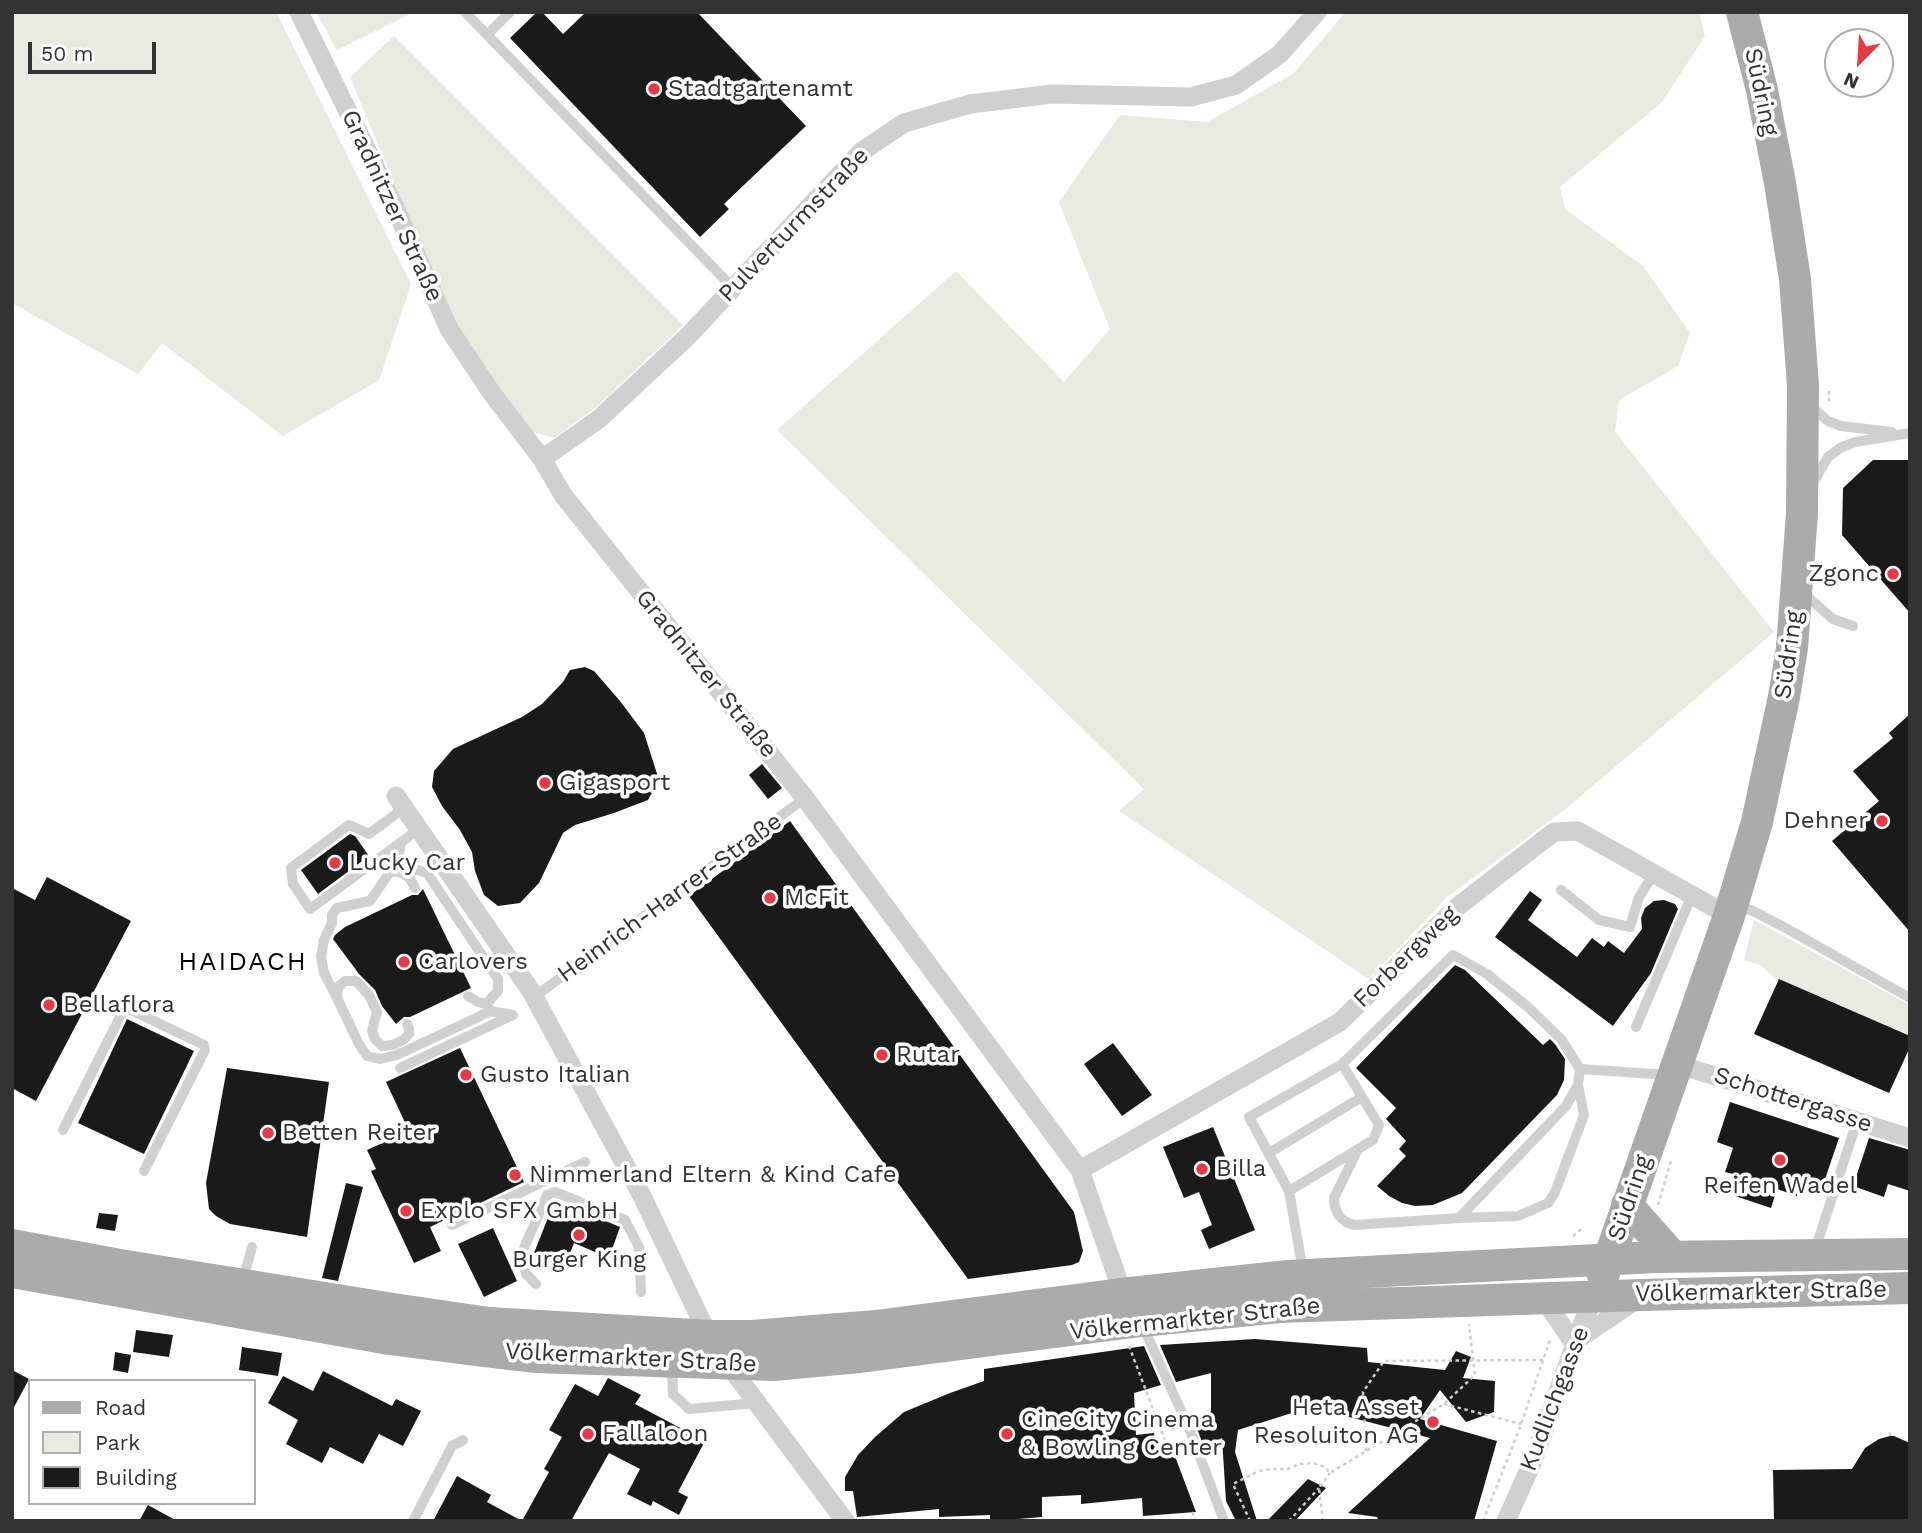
<!DOCTYPE html>
<html>
<head>
<meta charset="utf-8">
<style>
  body { margin:0 }
  #map { position:relative; width:1922px; height:1533px; overflow:hidden; background:#fff; font-family:"Work Sans",sans-serif }
  canvas { display:block }
  .frame { position:absolute; inset:0; border:14px solid #333; pointer-events:none }
  .legend { position:absolute; left:28px; top:1379px; width:228px; height:126px; box-sizing:border-box; background:#fff; border:2px solid #adadad; margin:0; padding:9px 12px; list-style:none; font-size:21px; color:#333 }
  .legend li { display:flex; align-items:center; gap:14px; height:35px }
  .legend b { width:35px; border:2px solid #adadad }
  .north { position:absolute; left:1824px; top:28px; width:70px; height:70px; box-sizing:border-box; background:#fff; border:2px solid #adadad; border-radius:50%; rotate:204deg; font-size:19px; font-weight:700; line-height:28px; text-align:center; color:#333 }
  .north::after { content:''; display:block; margin:auto; width:24px; height:32px; background:#e63946; clip-path:polygon(50% 0,100% 100%,50% 72%,0 100%) }
  .scale { position:absolute; left:28px; top:42px; width:128px; height:32px; box-sizing:border-box; border:4px solid #333; border-top:0; padding-left:9px; font-size:21px; line-height:24px; white-space:nowrap; color:#333; -webkit-text-stroke:5px #fff; paint-order:stroke }
</style>
</head>
<body>
<div id="map">
<canvas width="1922" height="1533"></canvas>
<div class="frame"></div>
<ul class="legend">
<li><b style="height:9px;background:#ababab"></b>Road</li>
<li><b style="height:19px;background:#e6ecdf"></b>Park</li>
<li><b style="height:19px;background:#1a1a1a"></b>Building</li>
</ul>
<div class="north">N</div>
<div class="scale">50 m</div>
</div>
<script>
const c = document.querySelector('canvas').getContext('2d');
c.lineJoin = 'round';
function fillPath(path, color) {
  c.fillStyle = color;
  c.fill(path, 'evenodd');
}
function shape(rows) {
  const path = new Path2D();
  for (const r of rows) {
    path.moveTo(r[0], r[1]);
    for (let i = 2; i < r.length; i += 2) path.lineTo(r[i], r[i + 1]);
  }
  return path;
}
function strokePath(path, color, width, dash) {
  c.strokeStyle = color;
  c.lineWidth = width;
  c.lineCap = dash ? 'butt' : 'round';
  c.setLineDash(dash || []);
  c.stroke(path);
}
function label(font, color, halo, rows, align = 'center') {
  c.font = font + ' "Work Sans",sans-serif';
  c.lineWidth = 7;
  c.setLineDash([]);
  c.textBaseline = 'middle';
  c.strokeStyle = halo;
  c.fillStyle = color;
  for (const [text, x, y, turn = 0] of rows) {
    c.save();
    c.translate(x, y);
    c.rotate((+turn || 0) * Math.PI / 180);
    c.textAlign = isNaN(turn) ? turn : align;
    if (halo) c.strokeText(text, 0, 0);
    c.fillText(text, 0, 0);
    c.restore();
  }
}
fillPath(shape([
  [12,12,276,12,411,284,379,380,283,436,162,343,138,374,12,303],
  [316,12,414,12,337,50],
  [1346,12,1699,12,1705,36,1662,102,1560,187,1565,209,1643,266,1690,333,1678,366,1619,400,1615,432,1774,632,1563,811,1447,897,1369,979,1119,811,1144,789,777,430,956,271,1064,382,1110,329,1059,202,1120,115,1207,122,1293,74],
  [394,36,683,325,599,405,554,438,527,430,452,322,350,77],
  [1754,920,1910,1005,1910,1036,1776,979,1760,965,1744,960]
]), '#e6ecdf');
fillPath(shape([
  [537,12,542,12,563,34,586,12,697,12,806,126,724,204,729,209,700,237,510,38],
  [1873,460,1910,460,1910,613,1842,535,1843,488],
  [585,667,594,671,620,701,644,733,659,780,648,800,614,813,575,825,563,833,539,883,520,903,498,906,484,895,475,871,472,852,460,830,442,806,432,787,434,771,453,749,522,717,542,704,563,682,570,670],
  [1910,714,1910,932,1832,841,1879,801,1853,771,1893,738,1889,733],
  [762,764,782,788,768,799,749,775],
  [790,821,1074,1212,1083,1251,1079,1262,1072,1265,968,1279,689,896],
  [350,834,355,836,369,856,318,894,301,870],
  [47,877,131,921,36,1101,12,1088,12,888,35,900],
  [423,889,471,988,410,1017,404,1017,396,1024,382,1006,375,990,359,974,333,939,335,935,345,927,412,895,418,895],
  [1530,891,1542,900,1528,920,1577,957,1592,938,1604,947,1608,941,1624,953,1642,929,1641,918,1645,908,1654,901,1664,900,1675,904,1678,909,1651,973,1613,1026,1495,937],
  [1455,965,1465,970,1543,1045,1550,1039,1555,1044,1565,1059,1564,1080,1557,1095,1462,1193,1433,1205,1415,1206,1402,1203,1389,1196,1377,1186,1406,1156,1399,1149,1406,1141,1386,1119,1396,1108,1356,1068],
  [1779,979,1910,1036,1910,1047,1889,1093,1754,1034],
  [127,1019,194,1051,144,1154,78,1123],
  [1113,1043,1152,1095,1122,1116,1084,1064],
  [460,1048,524,1182,430,1227,441,1251,414,1263,371,1171,376,1169,367,1150,409,1131,386,1082],
  [227,1068,329,1082,307,1237,230,1224,216,1216,209,1209,206,1183],
  [1730,1102,1839,1138,1824,1182,1804,1175,1797,1196,1777,1189,1771,1208,1726,1193,1733,1174,1725,1172,1733,1148,1717,1142],
  [1213,1127,1255,1230,1209,1249,1201,1230,1212,1225,1199,1192,1184,1198,1163,1147],
  [1869,1138,1910,1150,1910,1191,1888,1184,1884,1197,1853,1186],
  [346,1183,363,1187,338,1281,322,1278],
  [555,1200,620,1227,609,1258,574,1243,565,1266,534,1253],
  [99,1213,118,1215,115,1231,96,1228],
  [493,1228,517,1281,484,1297,458,1244],
  [136,1330,173,1335,169,1357,133,1352],
  [1255,1339,1367,1348,1368,1362,1445,1370,1456,1351,1471,1357,1463,1378,1495,1381,1494,1412,1466,1422,1440,1390,1420,1419,1497,1441,1474,1521,1379,1521,1377,1517,1348,1513,1430,1438,1311,1407,1238,1430,1235,1452,1257,1521,1236,1521,1226,1501,1222,1438,1204,1447,1196,1426,1211,1411,1211,1373,1176,1382,1160,1345],
  [1144,1346,1161,1385,1134,1393,1136,1435,1154,1433,1156,1451,1173,1451,1196,1512,1143,1516,1142,1498,1081,1504,1081,1495,1042,1497,1042,1517,995,1521,990,1521,990,1515,939,1517,939,1509,857,1517,853,1491,845,1491,845,1477,858,1455,875,1437,904,1412,950,1393,984,1381,984,1369],
  [242,1347,282,1353,278,1376,239,1370],
  [115,1352,131,1355,128,1373,113,1370],
  [12,1370,29,1379,12,1411],
  [323,1371,392,1406,396,1399,421,1411,403,1446,379,1434,363,1464,330,1447,322,1463,286,1444,298,1420,268,1403,283,1376,313,1391],
  [608,1378,641,1395,635,1404,705,1441,678,1492,688,1497,679,1515,653,1501,651,1506,627,1494,640,1469,609,1453,571,1521,433,1521,457,1476,491,1495,487,1502,522,1521,549,1472,544,1469,562,1437,549,1430,575,1384,598,1396],
  [1890,1436,1894,1436,1910,1443,1910,1521,1774,1521,1773,1470,1852,1469,1865,1448,1879,1439],
  [1308,1479,1326,1488,1295,1521,1267,1521],
  [148,1505,177,1521,139,1521]
]), '#1a1a1a');
strokePath(shape([
  [1829,391,1829,405],
  [1658,1205,1671,1161],
  [1573,1236,1584,1227],
  [1129,1346,1169,1451],
  [1444,1404,1521,1424],
  [1890,1436,1890,1430],
  [1366,1451,1363,1392,1384,1361,1543,1360],
  [1192,1512,1196,1521],
  [1250,1521,1233,1484,1259,1471,1273,1469,1288,1469,1299,1464,1313,1463,1325,1467,1330,1473,1444,1404,1475,1375,1469,1324],
  [1289,1521,1319,1488],
  [1323,1521,1319,1488,1330,1473],
  [1483,1521,1519,1430,1550,1340]
]), '#cdcdcd', 2.5, [3.5, 3.5]);
strokePath(shape([
  [465,12,733,288],
  [487,35,510,12],
  [1812,404,1814,409,1828,421,1841,426,1892,432],
  [1812,485,1828,457,1840,448,1855,442,1910,433],
  [1802,592,1833,619,1853,626],
  [404,808,369,834,349,825,291,868,293,884,310,909,419,829],
  [401,842,399,854,399,872,418,870,427,873,498,979,498,991,486,1004],
  [1561,890,1599,920,1630,927,1639,897,1654,874],
  [1737,907,1751,910,1782,926,1910,998],
  [468,996,478,1002,486,1004,491,1011,512,1015],
  [534,997,805,798],
  [337,998,324,973,321,957,324,940,332,923,332,915,337,908,370,901,390,872,399,872,409,877,415,888],
  [407,1024,409,1029,409,1034,403,1040,393,1045,382,1046,375,1039,372,1031,377,1012,369,995,356,981,345,981,338,987,337,998,359,1044,367,1056,380,1059,397,1055,491,1011],
  [1636,1027,1692,895],
  [400,1068,513,1015],
  [1580,1069,1669,1075],
  [63,1130,125,1007,204,1045,205,1050,144,1171],
  [1269,1153,1362,1097],
  [1289,1191,1373,1140,1379,1125,1342,1064],
  [1459,1218,1518,1216,1548,1203,1555,1192,1584,1115,1578,1085],
  [452,1225,585,1162],
  [1815,1250,1857,1121],
  [1303,1271,1289,1191,1249,1117,1342,1064,1453,955,1487,974,1528,1007,1561,1039,1580,1069,1578,1085,1566,1106,1459,1218,1354,1225,1346,1222,1339,1216,1335,1207,1334,1198,1357,1151],
  [243,1280,252,1247],
  [536,1284,526,1274,521,1255,547,1195,555,1192,625,1220,639,1247,641,1292],
  [1142,1324,1191,1433,1224,1521],
  [672,1366,673,1394,689,1409,756,1403],
  [413,1521,452,1446,463,1440]
]), '#d0d0d0', 10);
strokePath(shape([
  [299,12,393,203,449,329,491,392,542,459,563,495,805,798,1080,1170,1118,1280,1122,1303],
  [542,459,599,419,688,336,861,152,904,123,970,104,1052,94,1191,97,1236,85,1280,54,1317,12],
  [396,796,531,991,642,1196,702,1322,728,1364,845,1521],
  [1677,1064,1910,1138],
  [1080,1170,1340,1022,1457,907,1554,832,1578,831,1729,916],
  [1543,1298,1575,1345],
  [1577,1340,1639,1298],
  [1506,1521,1533,1461,1583,1322,1597,1291]
]), '#d0d0d0', 19);
strokePath(shape([
  [1627,1205,1673,1257],
  [12,1245,120,1265,393,1309,489,1323,711,1336,752,1336,876,1326,1121,1294,1288,1276,1655,1257,1910,1254],
  [12,1272,389,1339,483,1351,536,1357,773,1365,860,1357,1141,1321,1279,1307,1643,1295,1910,1288],
  [1603,1276,1729,916,1757,822,1784,697,1792,648,1802,513,1803,385,1795,279,1780,183,1762,90,1742,12]
]), '#ababab', 32);
for (const [x, y, r, color] of [
  [654,89,7,"#e63946"],
  [1893,574,7,"#e63946"],
  [545,783,7,"#e63946"],
  [1882,821,7,"#e63946"],
  [335,863,7,"#e63946"],
  [770,898,7,"#e63946"],
  [404,962,7,"#e63946"],
  [49,1005,7,"#e63946"],
  [882,1055,7,"#e63946"],
  [466,1075,7,"#e63946"],
  [268,1133,7,"#e63946"],
  [1780,1160,7,"#e63946"],
  [1202,1169,7,"#e63946"],
  [515,1175,7,"#e63946"],
  [406,1211,7,"#e63946"],
  [579,1235,7,"#e63946"],
  [1433,1422,7,"#e63946"],
  [588,1434,7,"#e63946"],
  [1007,1434,7,"#e63946"]
]) {
  const dot = new Path2D();
  dot.arc(x, y, r, 0, 2 * Math.PI);
  c.fillStyle = color;
  c.fill(dot);
  strokePath(dot, '#fff', 2.5);
}
label('24px', '#333', '#fff', [
  ["Stadtgartenamt",668,89],
  ["Zgonc",1879,574,"right"],
  ["Gigasport",559,783],
  ["Dehner",1868,821,"right"],
  ["Lucky Car",349,863],
  ["McFit",784,898],
  ["Carlovers",418,962],
  ["Bellaflora",63,1005],
  ["Rutar",896,1055],
  ["Gusto Italian",480,1075],
  ["Betten Reiter",282,1133],
  ["Billa",1216,1169],
  ["Nimmerland Eltern & Kind Cafe",529,1175],
  ["Reifen Wadel",1780,1186,"center"],
  ["Explo SFX GmbH",420,1211],
  ["Burger King",579,1260,"center"],
  ["Heta Asset",1419,1408,"right"],
  ["Resoluiton AG",1419,1436,"right"],
  ["CineCity Cinema",1021,1420],
  ["& Bowling Center",1021,1448],
  ["Fallaloon",602,1434]
], 'left');
label('24px', '#333', '#fff', [
  ["Südring",1761,92,78],
  ["Gradnitzer Straße",392,206,65],
  ["Pulverturmstraße",794,225,-46],
  ["Südring",1789,655,-82],
  ["Gradnitzer Straße",706,674,51],
  ["Heinrich-Harrer-Straße",670,898,-36],
  ["Forbergweg",1406,957,-44],
  ["Schottergasse",1793,1100,18],
  ["Südring",1630,1198,-71],
  ["Völkermarkter Straße",1761,1292,-1],
  ["Völkermarkter Straße",1195,1319,-6],
  ["Völkermarkter Straße",631,1358,3],
  ["Kudlichgasse",1555,1399,-69]
]);
c.letterSpacing = '2px';
label('26px', '#000', '#fff', [
  ["HAIDACH",243,962]
]);
c.letterSpacing = '0px';
</script>
</body>
</html>
